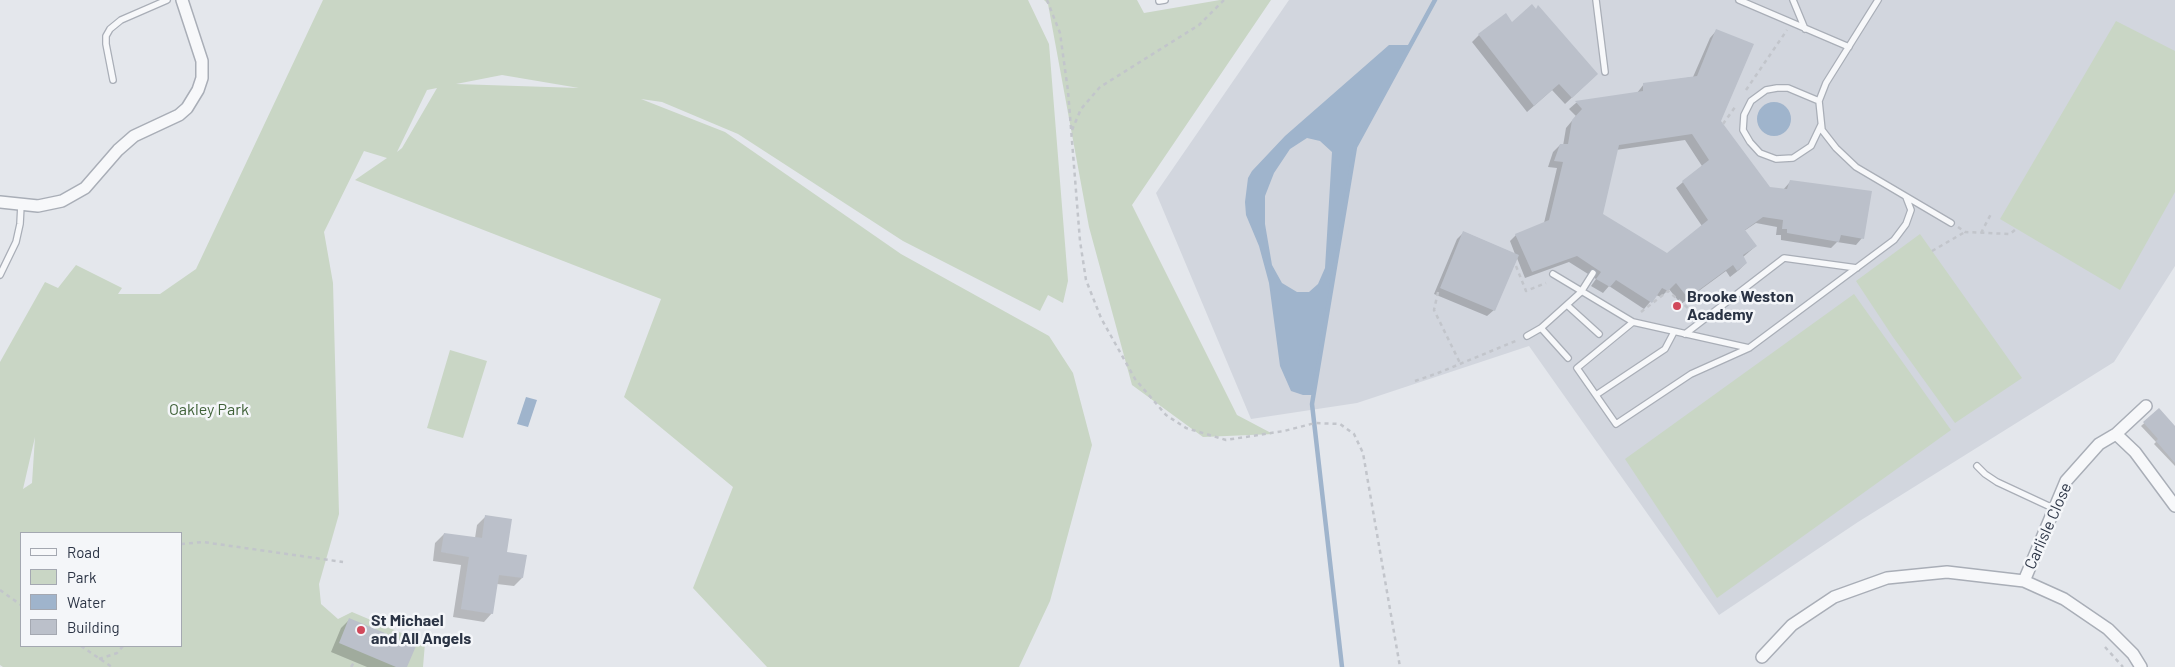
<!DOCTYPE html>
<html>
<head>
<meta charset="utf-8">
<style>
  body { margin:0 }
  #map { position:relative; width:2175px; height:667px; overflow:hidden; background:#e4e7ec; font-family:Barlow,sans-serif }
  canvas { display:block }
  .legend { position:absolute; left:20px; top:532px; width:162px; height:115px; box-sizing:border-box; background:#f4f6f9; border:1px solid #a4a8b1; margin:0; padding:6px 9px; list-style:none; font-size:15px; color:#2b3445 }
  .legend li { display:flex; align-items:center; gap:10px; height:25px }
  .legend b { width:25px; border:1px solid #a4a8b1 }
</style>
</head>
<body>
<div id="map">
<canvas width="2175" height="667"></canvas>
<ul class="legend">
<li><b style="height:6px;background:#f7f8fa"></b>Road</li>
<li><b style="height:14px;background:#c9d6c5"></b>Park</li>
<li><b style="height:14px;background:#9fb4cc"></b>Water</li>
<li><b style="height:14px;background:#bbc0ca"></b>Building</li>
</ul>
</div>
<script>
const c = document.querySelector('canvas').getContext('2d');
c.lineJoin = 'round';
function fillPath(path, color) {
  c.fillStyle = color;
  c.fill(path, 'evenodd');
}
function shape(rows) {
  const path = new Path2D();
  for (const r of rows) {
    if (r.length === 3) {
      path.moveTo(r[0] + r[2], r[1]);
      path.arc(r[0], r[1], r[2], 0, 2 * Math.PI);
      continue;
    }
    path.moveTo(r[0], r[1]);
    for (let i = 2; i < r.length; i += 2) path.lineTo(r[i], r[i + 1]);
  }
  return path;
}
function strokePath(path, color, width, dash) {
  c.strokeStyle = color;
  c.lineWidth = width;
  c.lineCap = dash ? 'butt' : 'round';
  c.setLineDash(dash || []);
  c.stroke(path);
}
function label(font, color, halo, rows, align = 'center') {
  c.font = font + ' Barlow,sans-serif';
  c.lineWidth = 5;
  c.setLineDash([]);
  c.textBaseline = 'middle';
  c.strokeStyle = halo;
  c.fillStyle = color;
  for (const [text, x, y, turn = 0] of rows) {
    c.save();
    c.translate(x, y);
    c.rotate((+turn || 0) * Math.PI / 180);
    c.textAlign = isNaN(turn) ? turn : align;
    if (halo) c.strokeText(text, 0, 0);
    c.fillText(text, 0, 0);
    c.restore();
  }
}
fillPath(shape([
  [1289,0,2175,0,2175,266,2114,362,1858,522,1719,615,1529,346,1357,403,1251,419,1156,193]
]), '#d2d6de');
fillPath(shape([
  [323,0,1028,0,1049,44,1068,281,1063,303,1048,295,1040,311,903,241,738,134,662,102,641,99,725,132,901,254,1049,336,1073,373,1092,445,1050,601,1019,667,767,667,693,588,733,487,624,397,661,299,355,180,387,158,364,151,324,232,333,283,339,514,319,584,321,604,338,619,352,612,425,643,423,667,3,667,0,665,0,362,45,282,58,288,76,265,122,288,118,294,160,294,196,269],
  [502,75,579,88,456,84],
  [437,88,402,148,397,152,427,90],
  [35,437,32,483,23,489],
  [21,533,181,533,181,646,21,646],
  [1044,0,1137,0,1144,13,1220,0,1271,0,1132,205,1237,415,1273,434,1203,437,1132,385,1089,227,1048,4],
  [2116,21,2175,51,2175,192,2120,290,2000,219],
  [1920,234,2022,378,1955,423,1893,337,1856,281],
  [1854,294,1951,430,1717,598,1625,459],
  [450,350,487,361,463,438,427,428]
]), '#c9d6c5');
fillPath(shape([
  [1389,45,1411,45,1355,147,1314,395,1303,395,1291,391,1280,366,1269,283,1259,246,1246,215,1245,202,1248,178,1252,171,1285,136],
  [1307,138,1320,141,1332,152,1325,268,1318,284,1309,292,1297,292,1282,283,1272,265,1265,224,1265,196,1274,173,1290,149],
  [1774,119,17],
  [526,397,537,400,528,427,517,424]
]), '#9fb4cc');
fillPath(shape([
  [1512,24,1597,74,1565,104,1552,90,1527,112,1472,42,1479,35],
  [1716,31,1720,121,1769,188,1783,190,1790,182,1862,238,1856,245,1837,242,1831,248,1781,240,1781,235,1776,235,1777,227,1756,223,1744,231,1756,246,1743,257,1746,263,1739,270,1730,277,1726,271,1681,304,1669,289,1661,297,1656,295,1644,309,1609,286,1603,293,1591,286,1596,279,1569,262,1525,278,1517,258,1494,310,1487,316,1434,294,1457,239,1464,232,1515,254,1510,241,1516,235,1544,223,1557,168,1548,167,1553,152,1560,145,1563,146,1566,128,1576,116,1569,109,1576,103,1637,93,1644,84,1693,77,1710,38],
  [1685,140,1702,166,1676,188,1702,226,1667,254,1601,214,1616,150],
  [2159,410,2175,428,2175,466,2154,444,2156,442,2141,426],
  [486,516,505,553,522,578,514,586,497,584,492,613,484,622,453,617,461,565,433,561,435,543,444,534,475,538,477,525],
  [350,619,405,667,367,667,331,652,341,628]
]), '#0003');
strokePath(shape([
  [1342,667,1312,404,1355,147,1435,0]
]), '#9fb4cc', 4.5);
fillPath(shape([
  [1532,4,1536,9,1538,5,1598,74,1572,98,1559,84,1534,106,1478,34,1506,13,1512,22],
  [1716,29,1754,44,1721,121,1770,187,1787,189,1790,180,1872,191,1864,239,1841,235,1839,242,1787,233,1787,229,1782,229,1783,220,1763,217,1745,230,1757,246,1743,255,1747,263,1737,271,1733,265,1688,298,1676,283,1668,291,1662,288,1652,303,1616,280,1610,287,1596,279,1601,272,1577,256,1532,272,1515,234,1549,220,1563,162,1554,161,1560,144,1568,144,1572,120,1582,109,1575,101,1643,91,1643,83,1697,76],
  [1692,134,1709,160,1682,181,1708,220,1667,253,1603,214,1619,145],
  [1463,231,1519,255,1495,311,1440,288],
  [2159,408,2175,426,2175,463,2156,441,2158,439,2143,422],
  [485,515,512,519,507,552,527,555,523,578,499,575,493,614,461,609,469,557,441,552,444,533,482,538],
  [349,618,416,646,407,667,396,667,339,643]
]), '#bbc0ca');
const lane = shape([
  [1596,0,1605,72],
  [1739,0,1849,47],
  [1793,0,1805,29],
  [1878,0,1826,83,1819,101,1822,130,1836,148,1856,167,1951,223],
  [1159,1,1165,0],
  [113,80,106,44,106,36,110,29,121,20,167,0],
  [1819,101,1788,88,1777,88,1766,90,1751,101,1744,115,1743,130,1750,142,1760,153,1776,159,1793,158,1811,146,1821,125],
  [1553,274,1633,322],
  [0,275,16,242,20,224,21,205],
  [1567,305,1599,334],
  [1541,328,1568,358],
  [1685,334,1784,258,1857,268],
  [1527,336,1541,328,1581,292,1593,273],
  [1749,348,1633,322,1577,368,1616,424,1691,374,1749,348,1894,240,1906,224,1911,210,1906,197],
  [1596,395,1665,349,1674,332],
  [1977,466,1985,474,1997,482,2055,509]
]);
const street = shape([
  [0,202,38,206,62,201,85,188,118,150,134,136,179,115,187,108,198,90,202,78,202,61,182,0],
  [2116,434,2146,406],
  [2024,581,2066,481,2099,444,2116,434,2135,452,2175,506],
  [1762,657,1792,625,1834,597,1887,578,1947,572,2024,581,2064,599,2108,629,2133,654,2141,667]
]);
strokePath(lane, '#a9aeb7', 8);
strokePath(street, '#a9aeb7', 14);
strokePath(shape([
  [1047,0,1060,33,1068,91,1080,241,1086,280,1101,318,1135,379,1166,415,1186,428,1226,440,1284,431,1315,423,1340,424,1354,434,1363,453,1400,667],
  [1746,90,1787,30],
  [1723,124,1735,107],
  [1072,130,1081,109,1100,87,1199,25,1224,0],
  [1958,227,1965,232,2010,234,2016,229],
  [1981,233,1992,212],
  [1932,251,1965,232],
  [1516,266,1526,291,1546,283],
  [1438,292,1434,310,1460,363],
  [1641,312,1668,291,1695,314],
  [1415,381,1438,373,1518,340],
  [181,544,203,542,343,562],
  [0,590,21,605],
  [81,646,112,667],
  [2105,647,2123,667],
  [99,659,117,653,123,646],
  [351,667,355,661]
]), '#c2c5cb', 2.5, [4, 4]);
strokePath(lane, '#f7f8fa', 5.5);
strokePath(street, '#f7f8fa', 11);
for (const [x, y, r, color] of [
  [1677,306,5,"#d1495b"],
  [361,630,5,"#d1495b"]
]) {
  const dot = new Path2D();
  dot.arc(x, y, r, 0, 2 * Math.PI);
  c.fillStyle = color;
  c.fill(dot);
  strokePath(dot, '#f4f6f9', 2);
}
label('bold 16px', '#2b3445', '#f4f6f9', [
  ["Brooke Weston",1687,297],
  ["Academy",1687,315],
  ["St Michael",371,621],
  ["and All Angels",371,639]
], 'left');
label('16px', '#3f6138', '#f4f6f9', [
  ["Oakley Park",209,410]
]);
label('16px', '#2b3445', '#f4f6f9', [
  ["Carlisle Close",2048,526,-66]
]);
</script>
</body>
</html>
